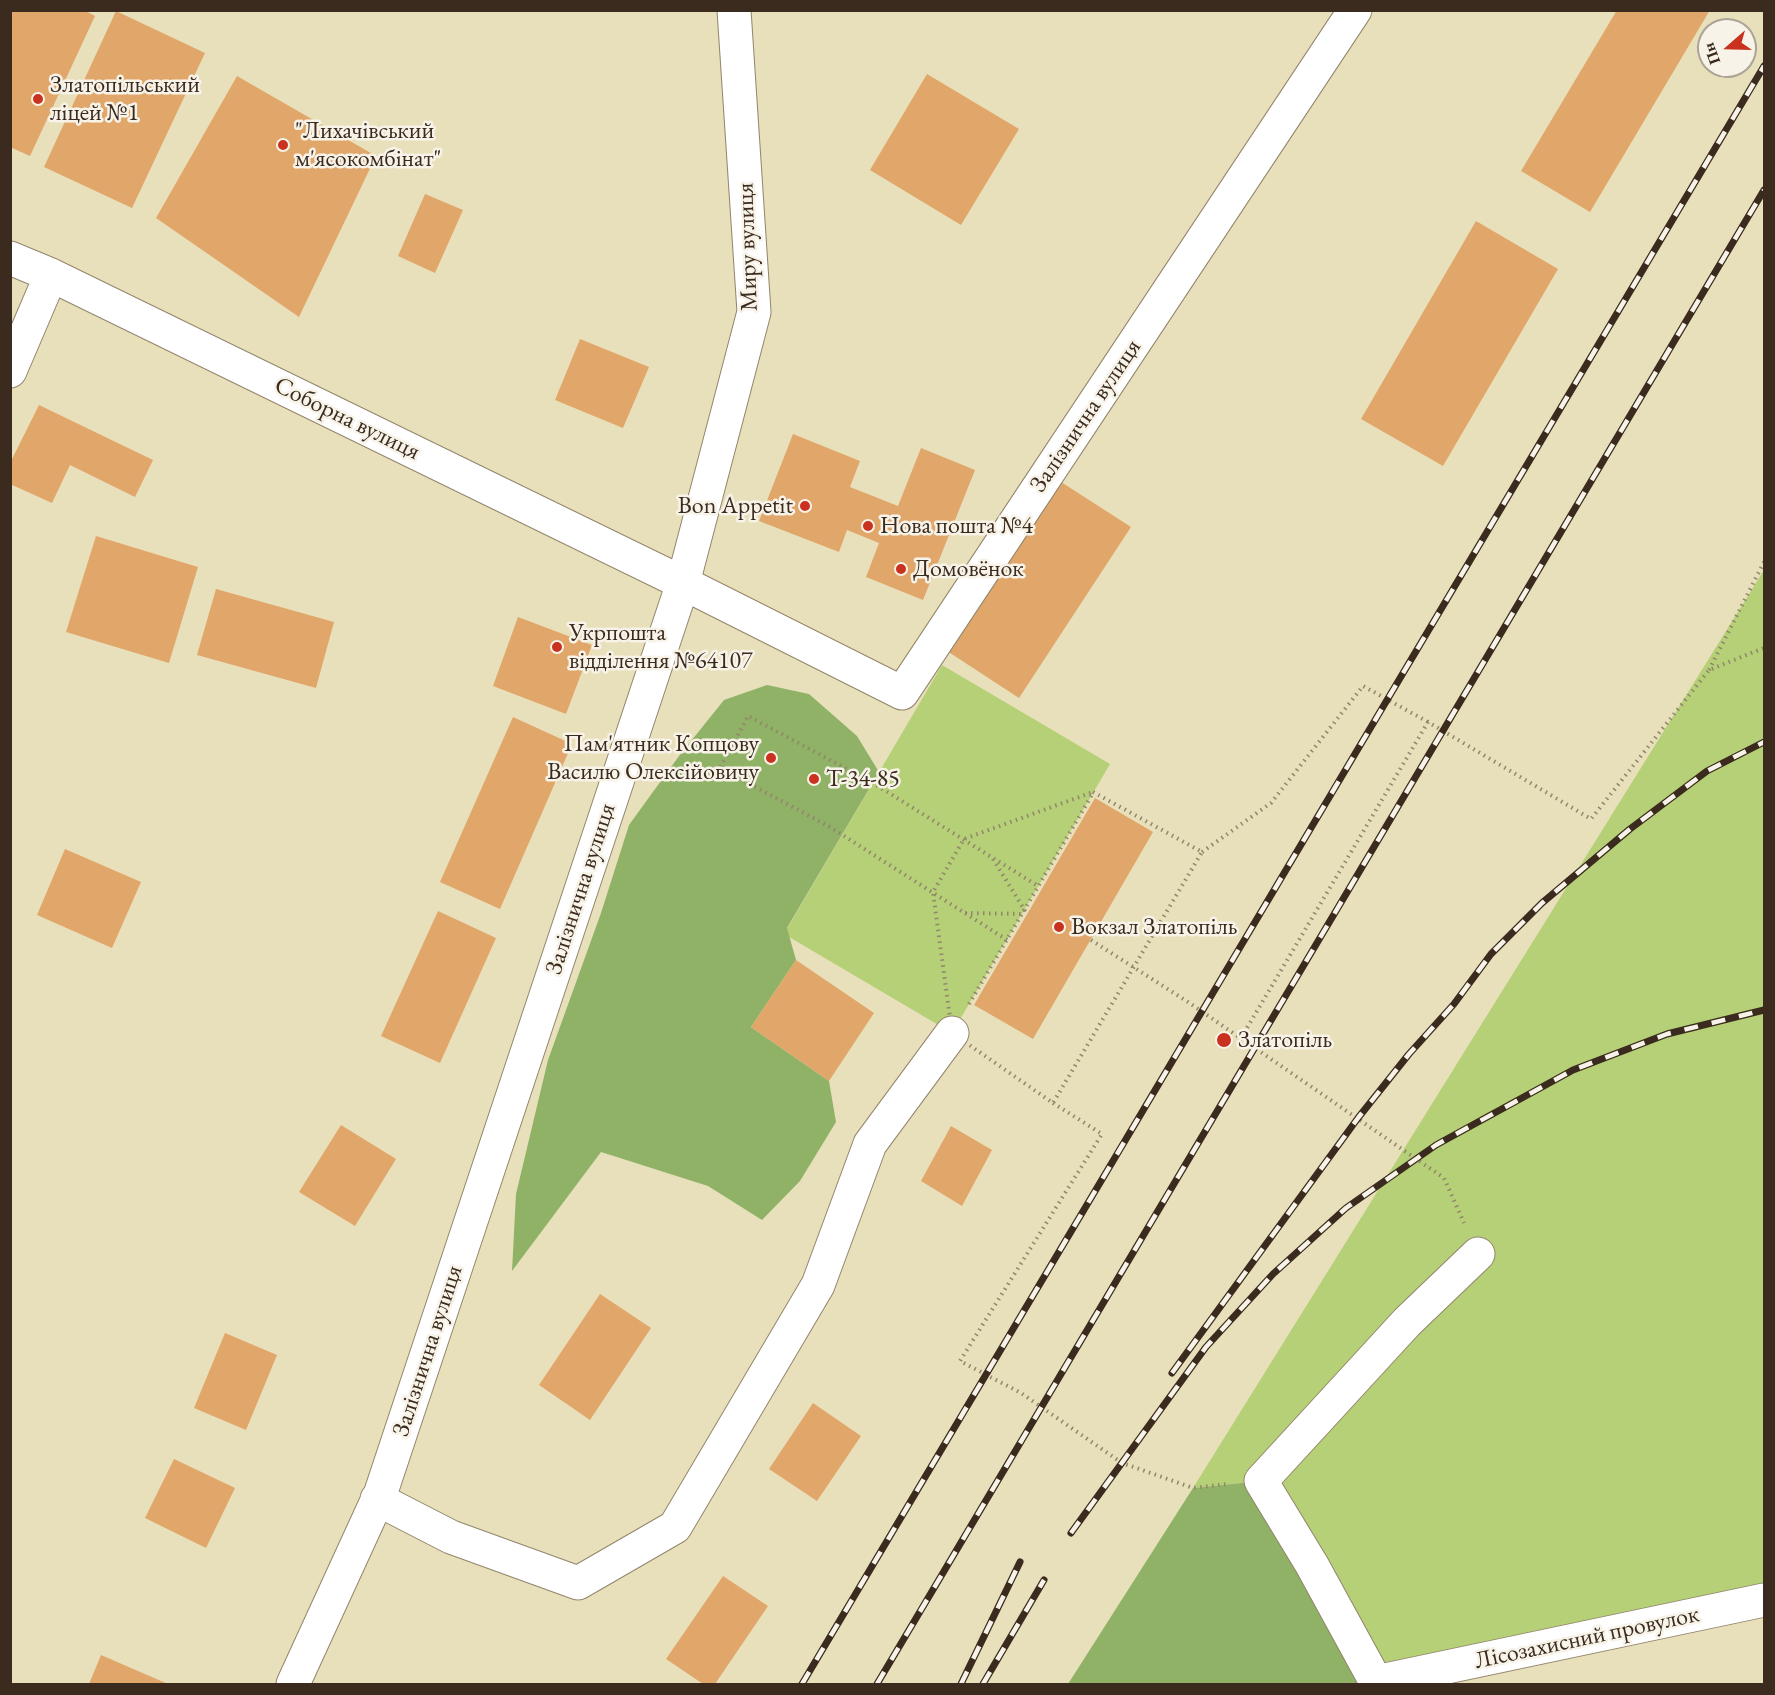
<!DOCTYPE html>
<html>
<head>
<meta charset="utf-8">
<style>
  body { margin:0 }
  #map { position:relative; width:1775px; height:1695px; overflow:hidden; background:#e8e0bb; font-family:"EB Garamond",serif }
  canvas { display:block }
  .frame { position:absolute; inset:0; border:12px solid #3b2a1e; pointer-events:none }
  .north { position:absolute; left:1697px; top:18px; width:60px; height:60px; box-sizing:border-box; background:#f7f3e8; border:2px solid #aca397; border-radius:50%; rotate:250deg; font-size:16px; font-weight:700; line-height:24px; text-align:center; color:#3b2a1e }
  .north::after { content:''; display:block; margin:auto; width:21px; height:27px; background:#c8321e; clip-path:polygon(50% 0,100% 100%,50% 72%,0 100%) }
</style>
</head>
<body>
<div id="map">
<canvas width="1775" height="1695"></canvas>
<div class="frame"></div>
<div class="north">Пн</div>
</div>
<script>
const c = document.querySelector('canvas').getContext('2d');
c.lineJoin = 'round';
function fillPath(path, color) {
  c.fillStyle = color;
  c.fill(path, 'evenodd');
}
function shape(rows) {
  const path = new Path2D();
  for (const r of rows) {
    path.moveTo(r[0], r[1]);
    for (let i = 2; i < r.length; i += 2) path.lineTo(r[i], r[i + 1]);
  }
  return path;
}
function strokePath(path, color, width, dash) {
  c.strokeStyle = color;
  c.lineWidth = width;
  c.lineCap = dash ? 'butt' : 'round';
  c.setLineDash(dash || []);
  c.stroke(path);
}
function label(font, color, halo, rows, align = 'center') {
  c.font = font + ' "EB Garamond",serif';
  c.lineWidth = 5;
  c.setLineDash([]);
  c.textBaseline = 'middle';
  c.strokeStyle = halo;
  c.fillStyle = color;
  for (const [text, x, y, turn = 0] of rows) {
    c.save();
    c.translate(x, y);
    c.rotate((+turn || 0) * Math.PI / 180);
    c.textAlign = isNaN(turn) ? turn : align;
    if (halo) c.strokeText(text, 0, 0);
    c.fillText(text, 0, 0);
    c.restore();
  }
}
fillPath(shape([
  [1764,570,1764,1600,1376,1682,1261,1481,1193,1488],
  [942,665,1110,764,952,1033,784,934]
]), '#b5d076');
fillPath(shape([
  [767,685,809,694,857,736,879,772,787,928,796,960,751,1027,829,1081,836,1122,800,1181,762,1220,708,1186,601,1152,512,1271,516,1194,548,1060,601,913,629,825,679,756,724,700],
  [1261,1481,1375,1684,1068,1684,1193,1488]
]), '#90b267');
fillPath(shape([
  [10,10,84,10,95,16,30,156,10,147],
  [1617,10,1710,10,1590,212,1521,171],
  [116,11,205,53,132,208,44,167],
  [927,74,1019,129,961,225,870,170],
  [237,76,376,156,299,317,156,218],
  [425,194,463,210,435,273,398,256],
  [1476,221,1558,269,1443,466,1361,419],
  [580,339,649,367,623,428,555,400],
  [39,405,153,460,135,497,70,465,52,503,10,484,10,463],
  [793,434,860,461,850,487,898,506,921,448,975,470,923,600,866,577,879,543,847,530,839,552,759,521],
  [1058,480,1131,527,1019,698,947,651],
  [96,536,198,567,169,663,66,632],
  [216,589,334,622,316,688,197,655],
  [518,617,592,645,566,714,493,686],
  [513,717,572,744,500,909,440,882],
  [1095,798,1153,832,1033,1039,974,1005],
  [65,849,141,882,112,948,37,915],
  [438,911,496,938,440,1063,381,1036],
  [796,960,874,1013,829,1081,751,1027],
  [341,1125,396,1159,355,1226,299,1192],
  [951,1126,992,1150,962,1206,921,1181],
  [600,1294,651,1328,590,1420,539,1385],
  [225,1333,277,1355,246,1430,194,1408],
  [813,1403,861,1436,817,1501,769,1469],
  [174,1459,235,1488,206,1548,145,1518],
  [723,1576,768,1606,715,1684,703,1684,666,1659],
  [101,1655,168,1684,89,1684]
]), '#e1a66a');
const minor = shape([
  [10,258,51,275,683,583,754,312,734,10],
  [10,371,51,275],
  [377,1499,451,1537,578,1583,675,1527,818,1285,870,1144,952,1033],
  [1376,1682,1312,1565,1261,1481,1407,1322,1478,1254],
  [293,1684,381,1492,683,583,902,693,1355,10],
  [1375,1684,1376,1682,1764,1600]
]);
strokePath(minor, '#92856c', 35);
strokePath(shape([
  [1709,670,1764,562],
  [1093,792,1202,852,1053,1103,952,1033,933,892,964,839,1093,792],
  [1202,852,1271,803,1363,686,1428,722],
  [993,859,1027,914],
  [965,913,1024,914],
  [1007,940,830,827,720,768,748,716,873,783,1038,886],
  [1091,940,1188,1002,1444,1178,1464,1223],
  [969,1004,1093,793],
  [1241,1038,1428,722,1591,819,1709,670,1764,648],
  [1053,1103,1102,1134,960,1361,1021,1393,1122,1463,1193,1488,1227,1484]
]), '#92856c', 4, [1.5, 4.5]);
strokePath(minor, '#fff', 33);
const rail = shape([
  [1172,1373,1358,1118,1409,1054,1454,1004,1491,954,1542,903,1630,829,1707,771,1764,742],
  [1071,1533,1206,1347,1273,1274,1346,1208,1436,1145,1573,1070,1667,1034,1764,1010],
  [802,1684,1764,66],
  [877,1684,1764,190],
  [961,1684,1020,1562],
  [983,1684,1044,1580]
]);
strokePath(rail, '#3b2a1e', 7);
strokePath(rail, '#f7f3e8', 4.5, [14]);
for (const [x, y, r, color] of [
  [38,99,6,"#c8321e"],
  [283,145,6,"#c8321e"],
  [805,506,6,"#c8321e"],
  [868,526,6,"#c8321e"],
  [901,569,6,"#c8321e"],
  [557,647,6,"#c8321e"],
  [771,758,6,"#c8321e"],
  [814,779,6,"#c8321e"],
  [1059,927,6,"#c8321e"],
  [1224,1040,8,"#c8321e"]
]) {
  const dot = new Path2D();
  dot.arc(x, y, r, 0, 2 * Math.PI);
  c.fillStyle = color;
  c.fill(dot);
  strokePath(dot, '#f7f3e8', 2);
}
label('24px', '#3b2a1e', '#f7f3e8', [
  ["Златопільський",50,85],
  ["ліцей №1",50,113],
  ["\"Лихачівський",295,131],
  ["м'ясокомбінат\"",295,159],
  ["Bon Appetit",793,506,"right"],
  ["Нова пошта №4",880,526],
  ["Домовёнок",913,569],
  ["Укрпошта",569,633],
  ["відділення №64107",569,661],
  ["Пам'ятник Копцову",759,744,"right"],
  ["Василю Олексійовичу",759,772,"right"],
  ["Т-34-85",826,779],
  ["Вокзал Златопіль",1071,927],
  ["Златопіль",1238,1040]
], 'left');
label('24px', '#3b2a1e', '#f7f3e8', [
  ["Миру вулиця",748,247,-92],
  ["Залізнична вулиця",1086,416,-56],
  ["Соборна вулиця",347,419,26],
  ["Залізнична вулиця",581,889,-72],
  ["Залізнична вулиця",428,1351,-72],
  ["Лісозахисний провулок",1587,1638,-12]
]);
</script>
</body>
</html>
